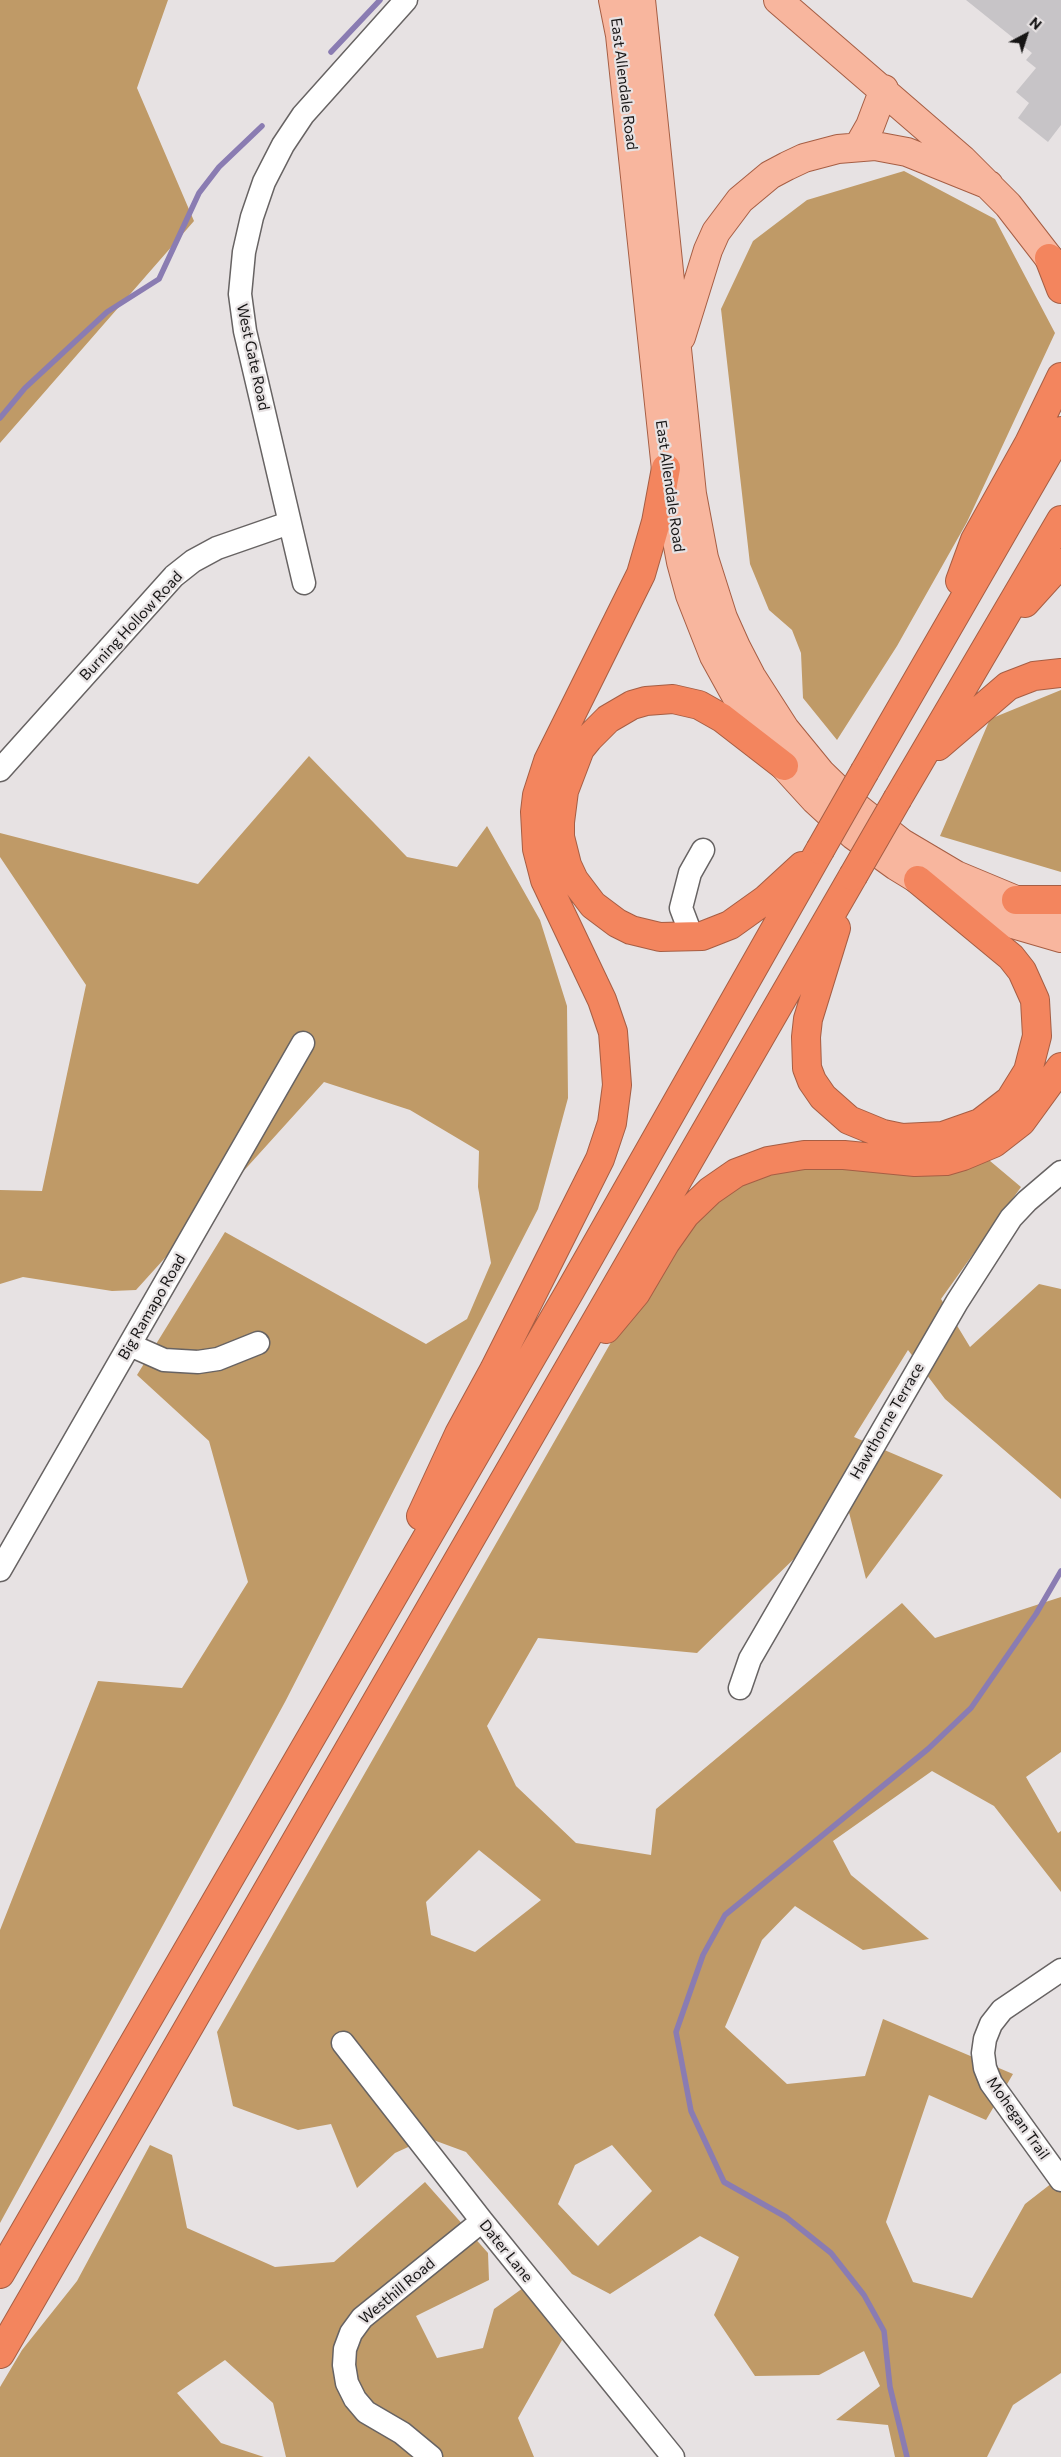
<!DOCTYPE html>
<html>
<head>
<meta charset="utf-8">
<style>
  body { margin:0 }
  #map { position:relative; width:1061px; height:2457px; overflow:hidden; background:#e7e2e3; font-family:Commissioner,sans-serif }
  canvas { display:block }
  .north { position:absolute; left:1001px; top:10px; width:50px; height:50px; -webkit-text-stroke:4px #e7e2e3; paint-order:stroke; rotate:40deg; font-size:14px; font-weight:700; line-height:20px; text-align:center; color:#161515 }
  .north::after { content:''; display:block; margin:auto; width:18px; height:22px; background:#161515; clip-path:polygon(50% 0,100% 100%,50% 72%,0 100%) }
</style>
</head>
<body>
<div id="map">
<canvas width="1061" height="2457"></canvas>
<div class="north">N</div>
</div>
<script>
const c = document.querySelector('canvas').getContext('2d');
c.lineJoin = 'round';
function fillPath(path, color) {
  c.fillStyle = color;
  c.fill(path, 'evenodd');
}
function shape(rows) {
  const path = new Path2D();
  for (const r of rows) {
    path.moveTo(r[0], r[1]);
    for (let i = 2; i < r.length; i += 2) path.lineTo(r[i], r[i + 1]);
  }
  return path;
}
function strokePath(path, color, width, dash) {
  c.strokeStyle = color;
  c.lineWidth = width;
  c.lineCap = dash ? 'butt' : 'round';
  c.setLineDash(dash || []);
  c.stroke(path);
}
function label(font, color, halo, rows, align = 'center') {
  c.font = font + ' Commissioner,sans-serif';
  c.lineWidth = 4.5;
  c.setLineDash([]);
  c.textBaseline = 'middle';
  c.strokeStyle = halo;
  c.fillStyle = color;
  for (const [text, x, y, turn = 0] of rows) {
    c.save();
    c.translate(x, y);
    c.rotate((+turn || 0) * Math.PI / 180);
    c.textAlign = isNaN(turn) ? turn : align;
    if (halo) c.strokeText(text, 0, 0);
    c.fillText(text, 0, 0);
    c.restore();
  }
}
fillPath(shape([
  [0,0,168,0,137,88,194,221,0,443],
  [904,171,995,219,1055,333,967,522,897,646,837,740,803,698,801,653,792,630,769,610,750,564,721,309,753,241,807,200],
  [1061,690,1061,872,940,836,990,719],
  [309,756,407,857,457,867,487,826,540,920,567,1006,568,1098,538,1209,285,1702,0,2223,0,1930,98,1681,182,1688,248,1582,209,1441,137,1375,225,1232,426,1344,467,1319,491,1263,478,1187,479,1151,410,1110,324,1082,136,1290,112,1291,23,1277,0,1284,0,1190,42,1191,86,985,0,857,0,833,198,884],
  [977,1150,1021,1187,941,1299,970,1347,1039,1284,1061,1289,1061,1499,945,1399,908,1350,854,1437,943,1475,866,1579,841,1481,801,1552,697,1653,538,1638,487,1726,516,1786,576,1843,651,1855,656,1809,902,1603,935,1638,1061,1597,1061,1752,1026,1777,1058,1833,1061,1831,1061,1892,994,1806,932,1771,833,1841,851,1875,929,1939,863,1950,795,1906,762,1940,725,2027,787,2084,865,2076,883,2019,1013,2074,986,2120,929,2095,886,2222,913,2282,972,2298,1025,2204,1061,2176,1061,2373,1013,2405,987,2457,895,2457,888,2425,836,2420,880,2386,864,2351,819,2375,755,2376,714,2315,739,2257,700,2236,610,2294,572,2274,466,2152,428,2138,395,2153,357,2188,331,2124,298,2130,233,2106,217,2032,654,1267,745,1164],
  [479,1850,541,1900,475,1952,431,1935,426,1902],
  [612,2145,652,2191,598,2246,558,2204,575,2165],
  [150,2145,172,2155,187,2228,275,2267,334,2262,425,2182,488,2253,489,2280,416,2316,437,2358,483,2348,494,2309,523,2288,562,2340,518,2418,534,2457,286,2457,273,2403,225,2360,177,2393,221,2443,264,2457,0,2457,0,2387,22,2350,77,2281]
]), '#bf9a67');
strokePath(shape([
  [331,52,380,0],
  [0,418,25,388,107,312,159,279,199,193,219,167,262,126],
  [907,2457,890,2387,884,2331,864,2295,831,2253,786,2217,724,2182,691,2111,676,2032,703,1955,725,1915,928,1749,971,1708,1036,1614,1061,1571]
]), '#8a7cb2', 5.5);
fillPath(shape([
  [966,0,1061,0,1061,125,1048,142,1018,118,1029,103,1016,92,1036,68,1026,60,1032,53]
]), '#c7c4c7');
const minor = shape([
  [304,583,245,331,240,294,244,252,252,217,264,182,283,145,303,115,406,0],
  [0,770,174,576,193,561,217,548,289,523],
  [692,937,681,908,690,873,703,850],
  [130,1345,164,1360,198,1362,218,1359,258,1343],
  [0,1570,303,1043],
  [740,1688,750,1659,957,1302,1011,1218,1027,1201,1061,1172],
  [1061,1970,1002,2010,991,2024,985,2039,983,2053,985,2068,991,2083,1061,2180],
  [343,2043,482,2221,673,2457],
  [431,2457,402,2433,366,2412,355,2399,347,2383,344,2365,345,2349,351,2333,362,2318,482,2221]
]);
const major = shape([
  [613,0,620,35,669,498,681,562,690,595,714,656,746,714,784,766,815,800,853,835,896,866,945,896,1006,922,1061,938],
  [641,0,692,494,704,558,723,618,736,647,751,676,785,729,821,773,855,806,902,843,956,875,1016,900,1061,914],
  [778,0,962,159,1008,205,1049,258],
  [858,147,870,126,884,89],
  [681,337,708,250,716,232,740,200,770,175,787,166,804,158,838,149,875,146,907,152,989,185]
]);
const highway = shape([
  [1049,258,1061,289],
  [960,581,975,540,1029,443,1061,377],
  [1025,603,1061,563],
  [938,746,1008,686,1034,676,1061,673],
  [784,766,722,718,699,705,673,699,646,701,632,705,608,719,589,738,580,749,564,791,560,822,560,837,567,865,574,880,593,905,617,923,631,930,660,937,702,936,730,925,765,900,802,866],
  [865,771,1061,431],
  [898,798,1061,520],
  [1016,900,1061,900],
  [836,928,808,1019,806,1037,807,1068,812,1081,823,1097,849,1120,883,1134,902,1138,943,1136,980,1123,1010,1100,1028,1071,1037,1036,1035,1000,1022,971,1011,957,918,880],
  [606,1329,636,1293,666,1242,685,1215,710,1191,736,1173,768,1161,804,1155,844,1155,915,1162,946,1161,963,1156,994,1143,1021,1122,1061,1067],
  [421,1516,459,1434,494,1370,600,1159,612,1123,617,1085,613,1032,602,1000,545,880,537,849,535,812,537,795,548,761,641,574,656,522,666,468],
  [0,2274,570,1291,820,850],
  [0,2354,853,876]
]);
strokePath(minor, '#676363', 25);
strokePath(major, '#a65e44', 30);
strokePath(highway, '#a65e44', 30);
strokePath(minor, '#fff', 22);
strokePath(major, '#f8b69e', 28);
strokePath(highway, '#f3855e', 28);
const highwayBridge = shape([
  [820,850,865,771],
  [853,876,898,798]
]);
strokePath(highwayBridge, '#a65e44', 30, []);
strokePath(highwayBridge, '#f3855e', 28);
label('15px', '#161515', '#e7e2e3', [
  ["East Allendale Road",624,84,83],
  ["West Gate Road",253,357,78],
  ["East Allendale Road",670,486,82],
  ["Burning Hollow Road",131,626,-47],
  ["Big Ramapo Road",152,1307,-60],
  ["Hawthorne Terrace",887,1421,-60],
  ["Mohegan Trail",1018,2118,55],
  ["Dater Lane",506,2251,51],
  ["Westhill Road",397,2291,-40]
]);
</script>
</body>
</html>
